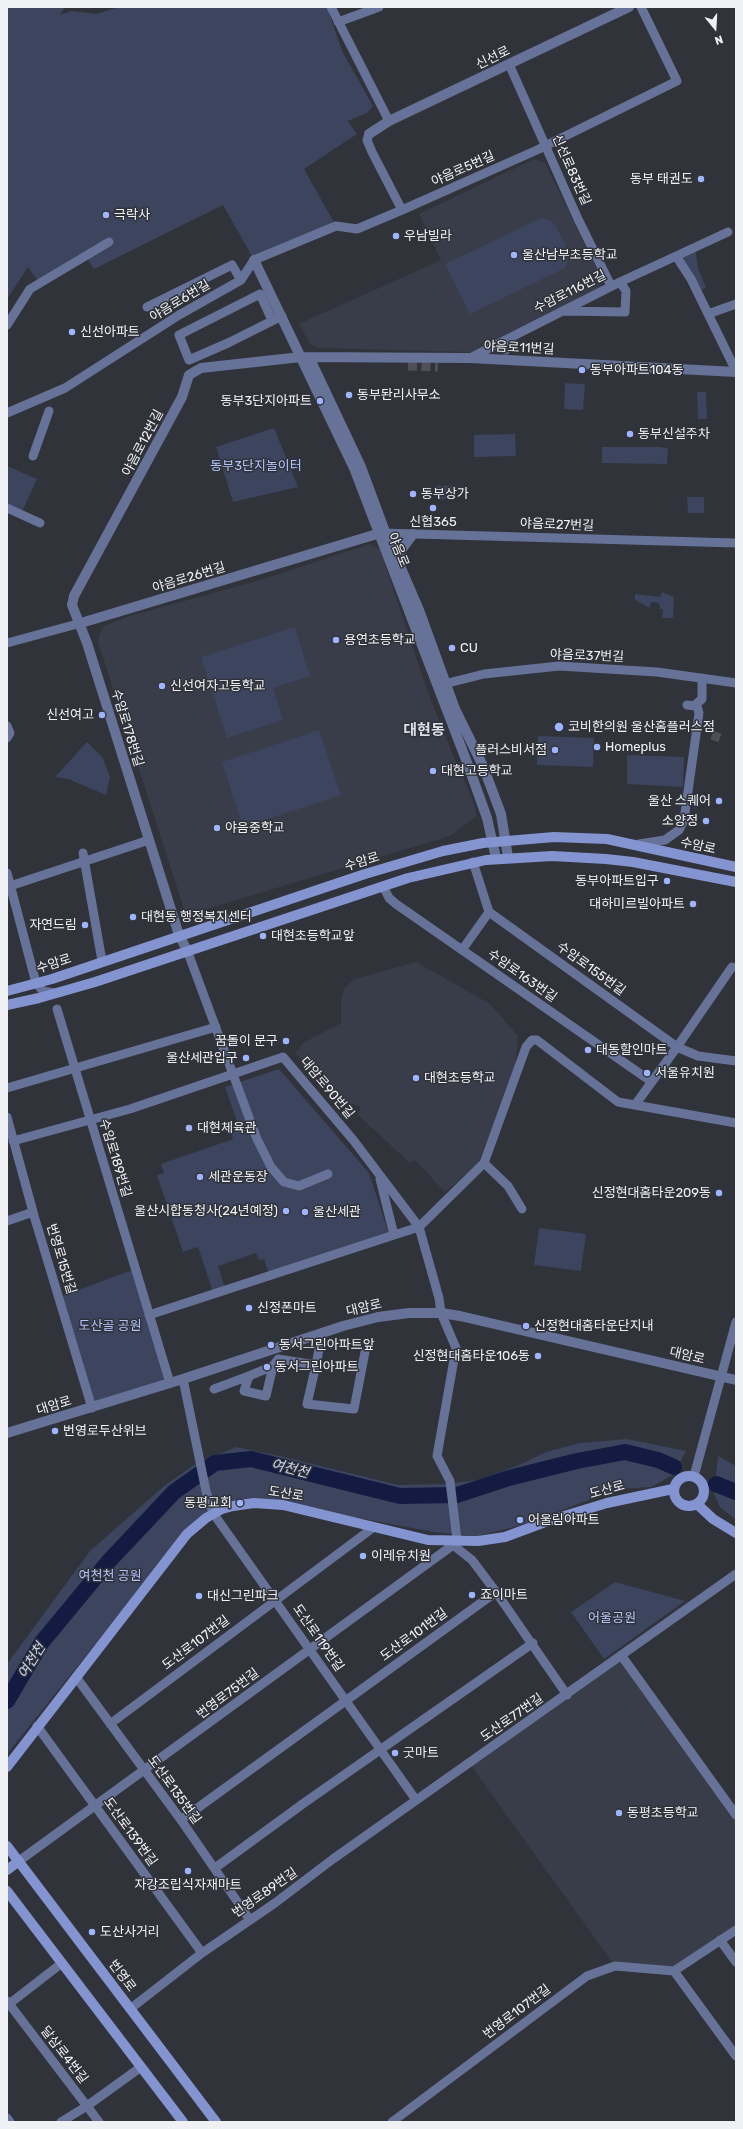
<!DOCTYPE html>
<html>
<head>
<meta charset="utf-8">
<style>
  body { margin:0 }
  #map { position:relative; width:743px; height:2129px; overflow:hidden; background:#31333a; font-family:Rubik,sans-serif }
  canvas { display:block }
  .frame { position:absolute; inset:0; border:8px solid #eff1f5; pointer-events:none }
  .north { position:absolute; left:695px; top:8px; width:40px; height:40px; -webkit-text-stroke:3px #31333a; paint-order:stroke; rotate:162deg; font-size:11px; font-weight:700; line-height:16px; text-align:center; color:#eff1f5 }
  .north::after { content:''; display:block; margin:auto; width:14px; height:18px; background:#eff1f5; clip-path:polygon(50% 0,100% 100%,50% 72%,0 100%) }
</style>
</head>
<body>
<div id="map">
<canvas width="743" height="2129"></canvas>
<div class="frame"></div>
<div class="north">N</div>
</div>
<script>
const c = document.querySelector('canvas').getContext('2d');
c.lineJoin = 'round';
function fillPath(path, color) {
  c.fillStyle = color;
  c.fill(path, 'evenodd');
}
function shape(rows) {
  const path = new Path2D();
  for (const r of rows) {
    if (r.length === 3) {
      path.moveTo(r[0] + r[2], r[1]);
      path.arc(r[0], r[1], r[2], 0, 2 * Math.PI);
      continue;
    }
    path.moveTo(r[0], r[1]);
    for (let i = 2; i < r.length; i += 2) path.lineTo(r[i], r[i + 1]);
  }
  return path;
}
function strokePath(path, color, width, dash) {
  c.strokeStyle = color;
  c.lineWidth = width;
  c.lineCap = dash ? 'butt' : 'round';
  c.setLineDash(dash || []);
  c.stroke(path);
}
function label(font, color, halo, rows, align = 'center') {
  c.font = font + ' Rubik,"Noto Sans KR",sans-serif';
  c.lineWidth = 3;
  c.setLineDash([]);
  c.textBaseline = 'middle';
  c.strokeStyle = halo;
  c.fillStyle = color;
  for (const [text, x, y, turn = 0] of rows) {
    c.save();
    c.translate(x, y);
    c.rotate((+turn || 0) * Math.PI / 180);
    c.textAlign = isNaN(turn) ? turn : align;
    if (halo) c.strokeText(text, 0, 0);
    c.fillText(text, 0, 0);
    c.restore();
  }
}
fillPath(shape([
  [534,159,545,163,603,281,600,289,471,352,317,348,310,344,299,324,441,260,419,214],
  [370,544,380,550,427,690,453,755,472,798,477,816,450,836,186,915,98,642,100,633,104,626,130,616,264,579],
  [416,962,490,1004,518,1036,515,1071,478,1163,445,1192,415,1160,410,1163,358,1115,361,1107,334,1098,318,1083,324,1074,295,1054,303,1043,341,1023,341,1000,344,988,355,979],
  [621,1655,736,1815,736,1930,674,1971,615,1966,469,1763]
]), '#393d4a');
fillPath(shape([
  [7,7,65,7,60,15,72,11,96,14,119,7,327,7,342,51,373,106,367,113,348,121,357,134,304,169,336,226,254,260,223,205,94,269,86,257,38,281,28,267,7,299],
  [541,218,551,220,557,228,569,253,565,268,470,314,445,264],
  [695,247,698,268,706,288,697,292,676,256],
  [565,383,585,384,583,410,564,409],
  [697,392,706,392,707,419,698,419],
  [274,428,298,487,233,502,216,447],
  [515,434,516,456,474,457,474,435],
  [602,447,658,447,668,448,667,464,602,463],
  [7,466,37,479,21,514,7,508],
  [436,486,456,486,456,498,437,500],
  [687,497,704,497,704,513,688,513],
  [662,592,674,597,673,618,662,618,663,609,660,609,659,603,651,602,650,608,635,600,635,594,660,597],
  [295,627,310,676,273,688,283,720,227,738,201,657],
  [319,730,341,795,243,827,222,762],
  [538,736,594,738,593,767,537,765],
  [87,742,103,758,110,777,106,795,68,779,55,777],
  [627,755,684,757,683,787,627,784],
  [279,1069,369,1173,389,1234,269,1274,264,1259,259,1260,256,1253,218,1266,225,1288,213,1292,198,1247,183,1252,157,1175,164,1173,161,1164,233,1139,231,1133,240,1130,225,1087],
  [539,1228,586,1234,581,1271,534,1265],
  [135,1269,170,1383,92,1408,59,1297],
  [627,1439,686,1451,673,1475,651,1487,617,1489,526,1524,478,1536,434,1532,321,1511,248,1499,186,1531,7,1754,7,1664,90,1551,164,1486,194,1465,236,1447,284,1457,398,1485,444,1484,478,1480,519,1465,546,1452,580,1443],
  [718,1456,736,1466,736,1520,720,1507,714,1494],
  [615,1582,685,1601,604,1659,571,1612]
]), '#3c445e');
strokePath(shape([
  [716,1484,736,1492],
  [7,1701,42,1642,109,1561,174,1492,215,1463,251,1459,400,1496,457,1495,509,1478,577,1461,625,1452,658,1460,674,1467]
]), '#131b42', 16);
strokePath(shape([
  [408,366,438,367],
  [712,735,720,738]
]), '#4e5056', 9, [9, 4.5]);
strokePath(shape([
  [331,7,389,121],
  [338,22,379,7],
  [509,64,578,219,611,286],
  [369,134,367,140,372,152,402,210],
  [676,256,691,279,736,371],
  [147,307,232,265,241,280],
  [563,311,625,312,626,291,620,282],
  [708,314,736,304],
  [272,320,260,294,179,335,189,360,228,343,282,316],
  [7,325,30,289,109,242],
  [506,340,506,350],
  [470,358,620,282,728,232],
  [7,413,65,388,179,315,241,280,254,260,336,226,357,229,402,210,537,150,677,81,641,7],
  [33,456,49,411],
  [7,508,40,523],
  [380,533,736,543],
  [7,643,81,623],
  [440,685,484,674,559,666,657,672,736,683],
  [695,705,702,699,702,678],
  [7,726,10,733,7,738],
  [639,844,665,840,679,830,684,820,699,713,697,706,687,705],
  [83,853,102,961],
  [473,862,489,912,677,1047,698,1056,736,1061],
  [7,873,36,983,43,991,54,993],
  [383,886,389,898,396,904,652,1082],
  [7,887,149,840],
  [187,950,257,1139,271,1167,284,1182,299,1186,328,1174],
  [462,950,489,912],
  [57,1009,170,1383],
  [7,1088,216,1027],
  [635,1105,677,1047,732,967],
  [7,1117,35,1219,92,1408],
  [13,1141,130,1109,283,1057,354,1141,419,1227,439,1298,441,1313,456,1348,437,1456,450,1481,457,1540,453,1545,472,1560,496,1592,567,1695],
  [484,1163,508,1186,522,1209],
  [380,1179,394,1235,419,1227,484,1163,526,1047,532,1040,537,1040,618,1102,736,1123],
  [7,1221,33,1212],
  [149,1315,394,1235],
  [316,1365,307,1404,354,1409,365,1352],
  [249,1376,273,1366],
  [183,1379,206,1491,213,1513,416,1800],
  [214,1389,249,1376,244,1391,266,1396,273,1366,278,1359,316,1365,322,1333],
  [694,1476,736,1322],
  [621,1655,736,1815],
  [76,1677,181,1820,250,1920],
  [110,1724,374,1527],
  [37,1726,202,1953],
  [181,1820,496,1592],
  [19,1861,453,1545],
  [215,1868,304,1803,533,1643],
  [720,1940,736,1962],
  [674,1971,736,2056],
  [674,1971,736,1930],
  [7,2001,99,2122],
  [9,2004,62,1963],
  [130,2009,202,1953,275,1903,333,1859,736,1574],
  [7,2118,10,2122],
  [61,2122,87,2106,141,2067],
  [392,2122,587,1976,615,1966,674,1971]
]), '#667297', 9);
strokePath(shape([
  [369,134,389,121,629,7],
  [254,260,354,468,468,765,487,818,496,858],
  [309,357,361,467,384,529,419,610,455,709,483,766,501,814,508,857],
  [396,557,413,534],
  [81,623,377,534],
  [187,950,179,935,87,643,72,605,74,596,182,397,189,375,201,368,301,357,470,358,736,372],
  [7,1433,183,1379,343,1326,378,1317,409,1313,441,1313,460,1316,736,1380]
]), '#667297', 10);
strokePath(shape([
  [7,991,52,979,365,874,443,851,483,843,554,837,607,839,736,867],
  [7,1005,39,998,95,982,408,878,486,860,552,856,606,859,633,862,736,882],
  [689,1491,15],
  [697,1504,713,1519,736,1533],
  [7,1767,187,1534,206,1518,222,1509,233,1506,254,1503,283,1505,428,1540,478,1541,505,1537,548,1521,607,1503,673,1489],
  [7,1846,216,2122],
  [7,1870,19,1861],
  [7,1891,183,2122]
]), '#8394d0', 10);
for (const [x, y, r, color] of [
  [701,179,4,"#9eb4fd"],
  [106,215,4,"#9eb4fd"],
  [396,236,4,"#9eb4fd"],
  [514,255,4,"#9eb4fd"],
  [72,332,4,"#9eb4fd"],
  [582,370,4,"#9eb4fd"],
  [349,395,4,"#9eb4fd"],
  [320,401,4,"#9eb4fd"],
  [630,434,4,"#9eb4fd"],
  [413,494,4,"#9eb4fd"],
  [433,508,4,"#9eb4fd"],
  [336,640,4,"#9eb4fd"],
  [452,648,4,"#9eb4fd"],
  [162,686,4,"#9eb4fd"],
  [102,715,4,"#9eb4fd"],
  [559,727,5,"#9eb4fd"],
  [597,747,4,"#9eb4fd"],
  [555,750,4,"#9eb4fd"],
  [433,771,4,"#9eb4fd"],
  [719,801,4,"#9eb4fd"],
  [706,821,4,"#9eb4fd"],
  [217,828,4,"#9eb4fd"],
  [667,881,4,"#9eb4fd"],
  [693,904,4,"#9eb4fd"],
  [133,917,4,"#9eb4fd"],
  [85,925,4,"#9eb4fd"],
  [263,936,4,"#9eb4fd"],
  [286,1041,4,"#9eb4fd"],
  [588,1050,4,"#9eb4fd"],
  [246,1058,4,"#9eb4fd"],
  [647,1073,4,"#9eb4fd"],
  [416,1078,4,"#9eb4fd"],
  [189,1128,4,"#9eb4fd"],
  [200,1177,4,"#9eb4fd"],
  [719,1193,4,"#9eb4fd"],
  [286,1211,4,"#9eb4fd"],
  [305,1212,4,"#9eb4fd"],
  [249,1308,4,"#9eb4fd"],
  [526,1326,4,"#9eb4fd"],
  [271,1345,4,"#9eb4fd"],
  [538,1356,4,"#9eb4fd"],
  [267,1367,4,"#9eb4fd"],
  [55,1431,4,"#9eb4fd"],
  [240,1503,4,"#9eb4fd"],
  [520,1520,4,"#9eb4fd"],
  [363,1556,4,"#9eb4fd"],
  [472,1595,4,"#9eb4fd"],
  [199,1596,4,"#9eb4fd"],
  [395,1753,4,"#9eb4fd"],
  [619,1813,4,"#9eb4fd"],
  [188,1871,4,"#9eb4fd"],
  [92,1932,4,"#9eb4fd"]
]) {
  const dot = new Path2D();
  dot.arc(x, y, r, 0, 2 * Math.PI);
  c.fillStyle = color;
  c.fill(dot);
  strokePath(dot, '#31333a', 1.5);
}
label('13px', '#eff1f5', '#31333a', [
  ["신선로",493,58,-26],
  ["야음로5번길",463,169,-24],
  ["신선로83번길",571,170,66],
  ["수암로116번길",570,292,-27],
  ["야음로6번길",180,301,-31],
  ["야음로11번길",519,348,3],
  ["야음로12번길",143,443,-62],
  ["야음로27번길",557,525,2],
  ["야음로",398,550,68],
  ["야음로26번길",189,578,-17],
  ["야음로37번길",587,656,2],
  ["수암로178번길",127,728,73],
  ["수암로",698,846,12],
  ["수암로",362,862,-17],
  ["수암로",54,964,-18],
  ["수암로155번길",591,969,36],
  ["수암로163번길",522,976,35],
  ["대암로90번길",327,1088,50],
  ["수암로189번길",115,1158,73],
  ["번영로15번길",61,1259,73],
  ["대암로",364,1308,-13],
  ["대암로",687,1356,13],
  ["대암로",54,1406,-17],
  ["도산로",607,1490,-15],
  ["도산로",286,1494,9],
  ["도산로101번길",414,1635,-36],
  ["도산로119번길",318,1638,55],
  ["도산로107번길",196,1643,-37],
  ["번영로75번길",228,1694,-37],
  ["도산로77번길",512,1718,-35],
  ["도산로135번길",174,1790,54],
  ["도산로139번길",130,1832,54],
  ["번영로89번길",265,1893,-35],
  ["번영로",122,1976,53],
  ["번영로107번길",517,2012,-37],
  ["달삼로4번길",64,2055,52]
]);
label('13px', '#eff1f5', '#31333a', [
  ["동부 태권도",693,179,"right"],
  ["극락사",114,215],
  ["우남빌라",404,236],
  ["울산남부초등학교",522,255],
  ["신선아파트",80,332],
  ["동부아파트104동",590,370],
  ["동부돤리사무소",357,395],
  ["동부3단지아파트",312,401,"right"],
  ["동부신설주차",638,434],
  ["동부상가",421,494],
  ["신협365",433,522,"center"],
  ["용연초등학교",344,640],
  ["CU",460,648],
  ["신선여자고등학교",170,686],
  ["신선여고",94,715,"right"],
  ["코비한의원 울산홈플러스점",568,727],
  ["Homeplus",605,747],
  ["플러스비서점",547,750,"right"],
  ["대현고등학교",441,771],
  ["울산 스퀘어",711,801,"right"],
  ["소양정",698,821,"right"],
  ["야음중학교",225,828],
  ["동부아파트입구",659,881,"right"],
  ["대하미르빌아파트",685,904,"right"],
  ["대현동 행정복지센터",141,917],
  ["자연드림",77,925,"right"],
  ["대현초등학교앞",271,936],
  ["꿈돌이 문구",278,1041,"right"],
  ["대동할인마트",596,1050],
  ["울산세관입구",238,1058,"right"],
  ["서울유치원",655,1073],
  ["대현초등학교",424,1078],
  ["대현체육관",197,1128],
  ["세관운동장",208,1177],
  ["신정현대홈타운209동",711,1193,"right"],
  ["울산시합동청사(24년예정)",278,1211,"right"],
  ["울산세관",313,1212],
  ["신정폰마트",257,1308],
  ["신정현대홈타운단지내",534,1326],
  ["동서그린아파트앞",279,1345],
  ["신정현대홈타운106동",530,1356,"right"],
  ["동서그린아파트",275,1367],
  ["번영로두산위브",63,1431],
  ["동평교회",232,1503,"right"],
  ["어울림아파트",528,1520],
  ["이레유치원",371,1556],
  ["죠이마트",480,1595],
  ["대신그린파크",207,1596],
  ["굿마트",403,1753],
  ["동평초등학교",627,1813],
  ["자강조립식자재마트",188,1885,"center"],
  ["도산사거리",100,1932]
], 'left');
label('13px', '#b2c4fd', '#31333a', [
  ["동부3단지놀이터",256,466],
  ["도산골 공원",110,1326],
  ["여천천 공원",110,1576],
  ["어울공원",612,1618]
]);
label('italic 14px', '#ccd5f2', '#31333a', [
  ["여천천",290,1469,14],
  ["여천천",32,1661,-58]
]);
label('bold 15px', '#dcdfe8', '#31333a', [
  ["대현동",424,731]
]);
</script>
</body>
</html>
